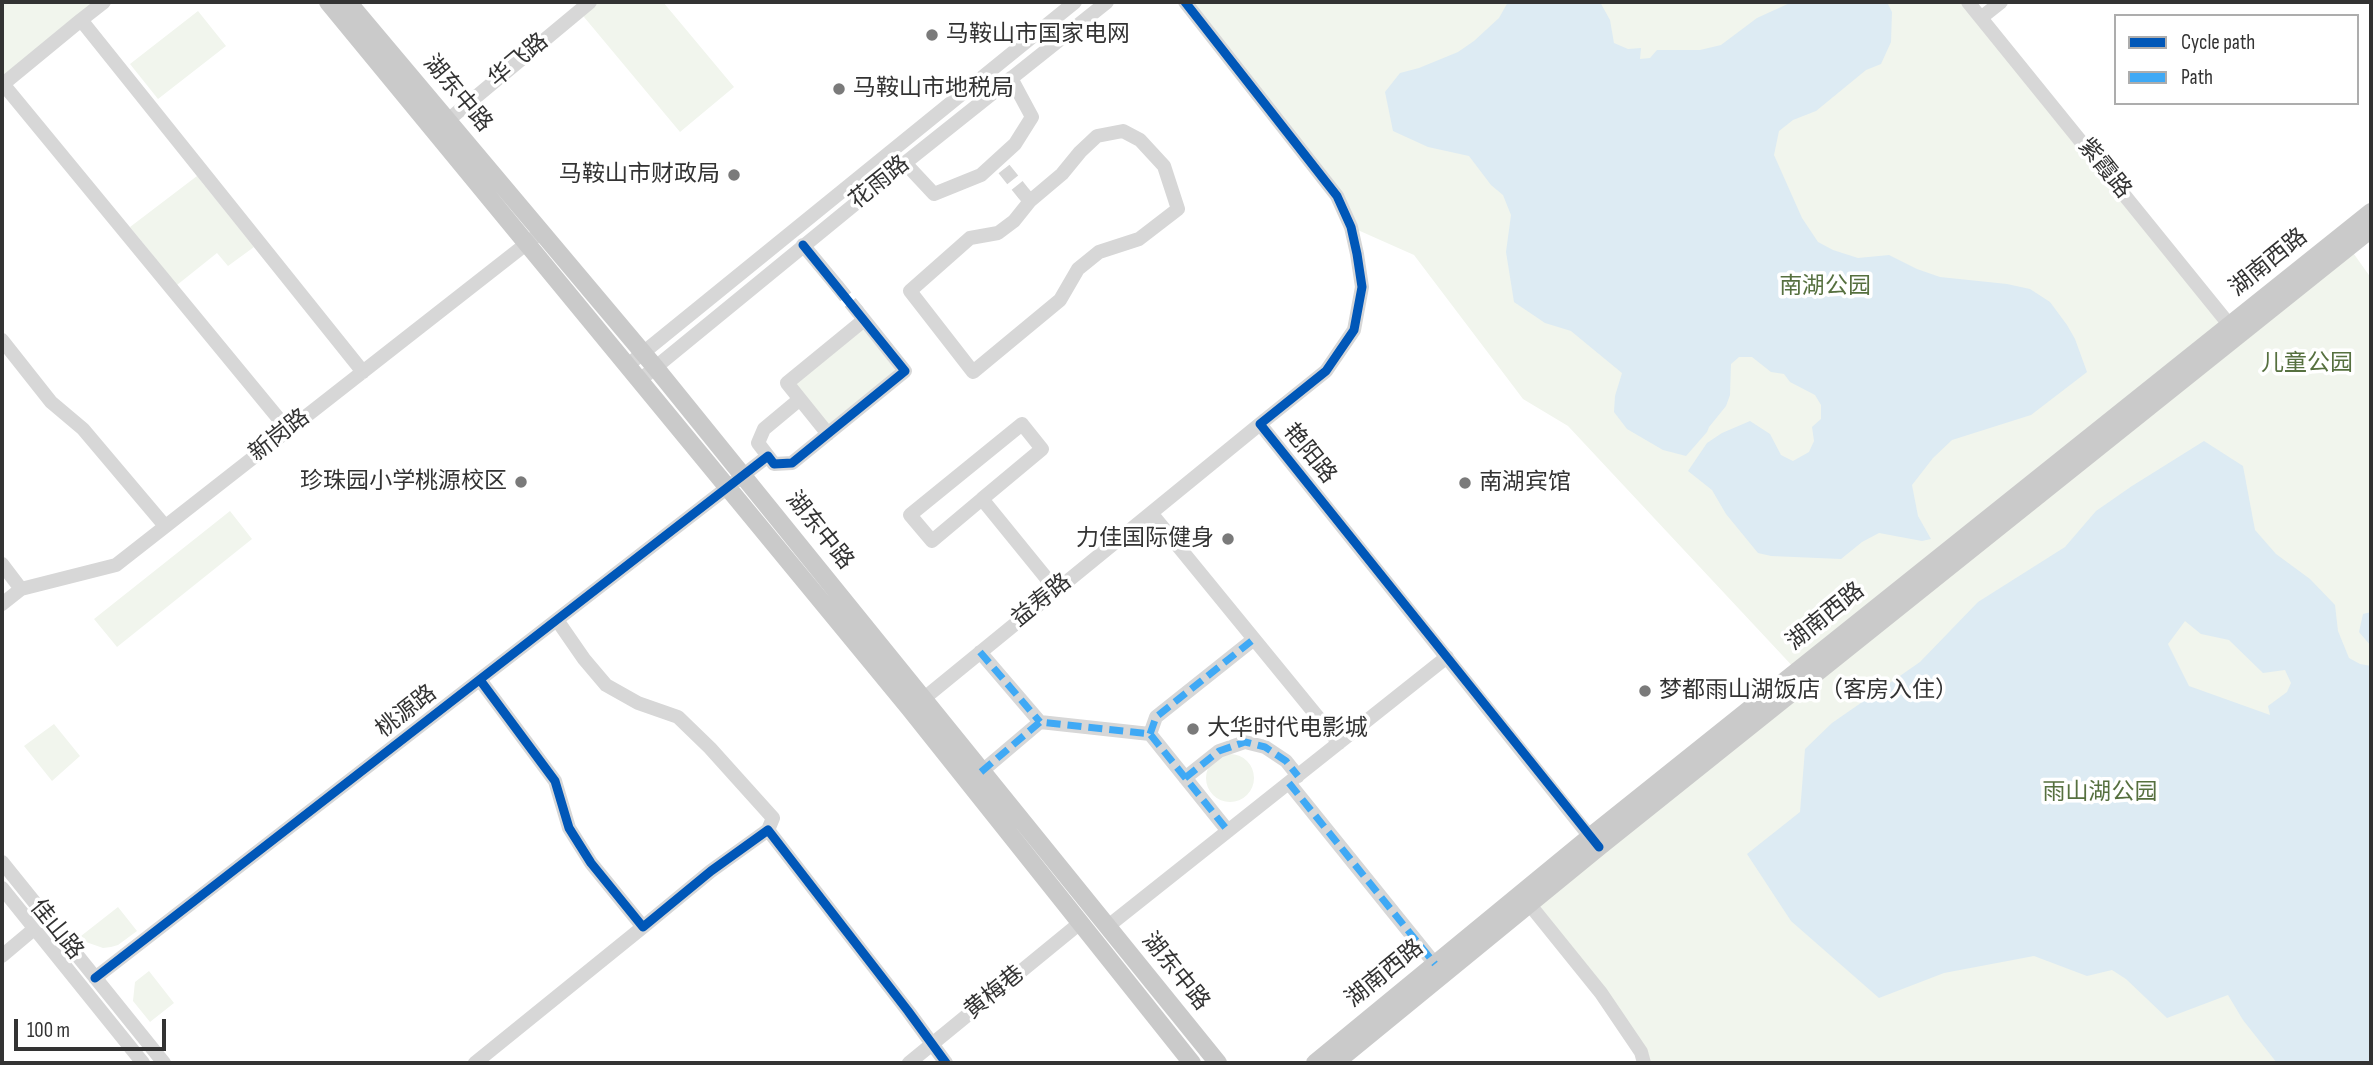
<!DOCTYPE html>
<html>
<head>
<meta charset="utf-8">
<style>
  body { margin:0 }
  #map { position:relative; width:2373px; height:1065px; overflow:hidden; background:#fff; font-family:"Sofia Sans Condensed",sans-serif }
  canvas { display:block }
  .frame { position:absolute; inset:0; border:4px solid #333; pointer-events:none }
  .legend { position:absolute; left:2114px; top:14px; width:245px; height:91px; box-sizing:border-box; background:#fff; border:2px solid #adadad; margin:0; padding:9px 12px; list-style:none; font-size:21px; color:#333 }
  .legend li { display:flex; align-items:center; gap:14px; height:35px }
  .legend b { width:35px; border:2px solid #adadad }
  .scale { position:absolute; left:14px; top:1019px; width:152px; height:32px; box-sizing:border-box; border:4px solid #333; border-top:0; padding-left:9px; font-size:21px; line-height:24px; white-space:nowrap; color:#333; -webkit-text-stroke:5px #fff; paint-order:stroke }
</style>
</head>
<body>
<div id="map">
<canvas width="2373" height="1065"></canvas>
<div class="frame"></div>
<ul class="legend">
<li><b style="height:9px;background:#0057b8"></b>Cycle path</li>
<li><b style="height:9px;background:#3fa9f5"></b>Path</li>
</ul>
<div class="scale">100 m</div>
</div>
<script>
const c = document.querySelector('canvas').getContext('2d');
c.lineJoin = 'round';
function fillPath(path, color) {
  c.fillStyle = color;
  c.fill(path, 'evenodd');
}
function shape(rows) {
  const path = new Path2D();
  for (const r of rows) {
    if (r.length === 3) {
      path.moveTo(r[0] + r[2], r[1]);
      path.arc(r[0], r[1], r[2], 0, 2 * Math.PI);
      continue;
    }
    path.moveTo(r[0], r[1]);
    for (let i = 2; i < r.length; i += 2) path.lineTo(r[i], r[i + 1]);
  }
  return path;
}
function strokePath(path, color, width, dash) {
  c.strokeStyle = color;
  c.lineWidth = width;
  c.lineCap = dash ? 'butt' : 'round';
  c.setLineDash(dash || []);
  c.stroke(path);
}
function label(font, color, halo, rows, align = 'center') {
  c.font = font + ' "Sofia Sans Condensed","Noto Sans SC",sans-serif';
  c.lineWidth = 7;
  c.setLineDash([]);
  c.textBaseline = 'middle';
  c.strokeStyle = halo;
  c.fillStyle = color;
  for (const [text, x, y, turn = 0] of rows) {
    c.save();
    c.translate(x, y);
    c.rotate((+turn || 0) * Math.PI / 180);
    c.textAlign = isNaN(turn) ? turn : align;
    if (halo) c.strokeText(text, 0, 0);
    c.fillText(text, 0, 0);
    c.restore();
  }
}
fillPath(shape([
  [2,2,95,2,2,77],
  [590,2,663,2,734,87,680,132,579,11],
  [1185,2,1968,2,2231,326,1797,671,1568,426,1523,399,1414,255,1351,227,1303,152],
  [198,11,226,46,158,99,130,64],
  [197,176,254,247,228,266,217,253,177,285,130,227],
  [2349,247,2371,278,2371,1063,1643,1063,1530,905],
  [862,328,897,372,830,427,793,384],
  [230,511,252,539,117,647,94,619],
  [54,724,80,756,52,781,24,746],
  [1230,778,24],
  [118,907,137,931,118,945,111,947,103,948,86,942,81,936],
  [149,971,174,1003,150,1022,133,1001,135,982]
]), '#f1f5ed');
fillPath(shape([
  [1508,2,1600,2,1610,20,1614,43,1628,49,1641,48,1640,59,1650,58,1657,50,1700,50,1721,45,1757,18,1792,2,1887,2,1892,12,1891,42,1881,64,1866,70,1816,111,1793,120,1779,131,1774,155,1802,218,1818,242,1833,250,1858,258,1889,255,1917,269,1940,277,2007,284,2030,289,2050,302,2067,325,2075,339,2087,372,2031,415,1952,440,1933,458,1912,485,1918,516,1931,539,1922,541,1879,533,1862,542,1841,559,1771,556,1758,553,1726,514,1712,490,1688,471,1707,443,1722,433,1750,421,1770,434,1781,455,1793,461,1809,452,1814,441,1812,427,1821,419,1821,405,1815,395,1790,382,1784,374,1771,372,1752,357,1739,357,1731,364,1730,395,1726,406,1709,427,1707,432,1686,456,1663,450,1627,429,1614,412,1615,396,1622,373,1571,331,1545,323,1514,302,1506,252,1511,215,1503,195,1491,185,1469,156,1428,147,1393,131,1385,92,1400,73,1419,68,1458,52,1474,41,1499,18],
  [2204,441,2243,466,2255,530,2276,554,2310,579,2335,605,2338,631,2349,658,2360,664,2371,666,2371,1063,2277,1063,2243,1020,2228,995,2167,1018,2126,979,2112,970,2087,976,2034,956,1944,973,1879,998,1791,921,1747,854,1800,812,1805,749,1832,723,1920,662,1978,602,2065,547,2096,511,2132,486],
  [2185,621,2201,634,2229,640,2263,673,2285,670,2291,683,2287,692,2268,706,2270,715,2189,686,2168,644],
  [2371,612,2371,646,2359,632,2363,614]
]), '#ddebf3');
strokePath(shape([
  [1004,169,1024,194],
  [837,286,858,312]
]), '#d6d6d6', 14, [14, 7]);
strokePath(shape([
  [104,2,81,20,363,372],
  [1185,2,1337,196,1351,227,1357,254,1362,287,1354,330,1326,371,1260,424,1595,843],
  [1968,2,2236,333],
  [1982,17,2001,2],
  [3,84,288,430],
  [2,85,81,20],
  [447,121,590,2],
  [905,163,934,194,981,175,1015,144,1032,117,1011,78],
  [1024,194,1030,201,1014,221,998,233,970,238,910,291,973,372,1060,300,1078,269,1099,252,1139,239,1178,209,1164,166,1140,140,1123,131,1097,136,1080,152,1062,174,1030,201],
  [803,245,837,286],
  [2,340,51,402,83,429,165,526],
  [628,365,1075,2],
  [640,380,905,163,1107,2],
  [828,434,787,383,864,320],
  [768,456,758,443,764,429,800,399],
  [982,499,932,541,910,515,1022,424,1042,449,982,499,1056,590],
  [1151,513,1339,743],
  [2,564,21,589],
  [2,604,21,589,116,565,535,237],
  [557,620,584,659,606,685,638,703,678,717,710,748,773,818,768,830],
  [980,652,1040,722],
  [480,680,555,781,569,828,591,863,643,927,711,871,768,830,908,1011,946,1063],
  [922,700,1260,424],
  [1150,734,1156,717,1254,639],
  [981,772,1040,722,1150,734,1228,831],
  [1185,778,1219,751,1245,742,1265,747,1286,761,1298,776],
  [1289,783,1435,964],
  [2,862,164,1063],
  [2,888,143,1063],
  [1530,905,1601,993,1641,1052,1644,1063],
  [1107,927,1447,657],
  [2,956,34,929],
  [95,978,768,456,774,464,792,463,905,371,858,312],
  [475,1063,643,927],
  [909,1063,1080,923]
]), '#d7d7d7', 14);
strokePath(shape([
  [328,2,910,709,1192,1063],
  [348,2,655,367,1218,1063],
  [1315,1063,1591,836,2371,212],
  [1335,1063,1599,847,2371,229]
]), '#cacaca', 18);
strokePath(shape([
  [980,652,1040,722],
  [1150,734,1156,717,1254,639],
  [981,772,1040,722,1150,734,1228,831],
  [1185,778,1219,751,1245,742,1265,747,1286,761,1298,776],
  [1289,783,1435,964]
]), '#3fa9f5', 7, [14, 7]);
strokePath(shape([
  [1185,2,1337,196,1351,227,1357,254,1362,287,1354,330,1326,371,1260,424,1599,847],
  [480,680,555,781,569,828,591,863,643,927,711,871,768,830,908,1011,946,1063],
  [95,978,768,456,774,464,792,463,905,371,803,245]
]), '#0057b8', 9);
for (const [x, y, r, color] of [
  [932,35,7,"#7a7a7a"],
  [839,89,7,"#7a7a7a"],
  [734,175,7,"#7a7a7a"],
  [521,482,7,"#7a7a7a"],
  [1465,483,7,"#7a7a7a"],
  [1228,539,7,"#7a7a7a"],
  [1645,691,7,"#7a7a7a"],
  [1193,729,7,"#7a7a7a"]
]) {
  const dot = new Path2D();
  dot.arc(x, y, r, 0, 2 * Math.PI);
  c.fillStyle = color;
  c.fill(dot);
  strokePath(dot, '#fff', 2.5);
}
label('23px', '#333', '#fff', [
  ["马鞍山市国家电网",946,35],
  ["马鞍山市地税局",853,89],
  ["马鞍山市财政局",720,175,"right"],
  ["珍珠园小学桃源校区",507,482,"right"],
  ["南湖宾馆",1479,483],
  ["力佳国际健身",1214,539,"right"],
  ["梦都雨山湖饭店（客房入住）",1659,691],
  ["大华时代电影城",1207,729]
], 'left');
label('23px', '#333', '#fff', [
  ["华飞路",519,61,-40],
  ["湖东中路",457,94,50],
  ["紫霞路",2104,169,51],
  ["花雨路",880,183,-39],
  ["湖南西路",2269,263,-39],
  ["新岗路",280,436,-38],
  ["艳阳路",1309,454,51],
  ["湖东中路",819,531,51],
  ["益寿路",1042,601,-39],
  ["湖南西路",1826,617,-39],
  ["桃源路",407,712,-38],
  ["佳山路",56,930,51],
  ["湖东中路",1175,972,51],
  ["湖南西路",1385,974,-39],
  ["黄梅巷",995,993,-39]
]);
label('23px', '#56703f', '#fff', [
  ["南湖公园",1825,287],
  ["儿童公园",2307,364],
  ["雨山湖公园",2100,793]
]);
</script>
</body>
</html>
